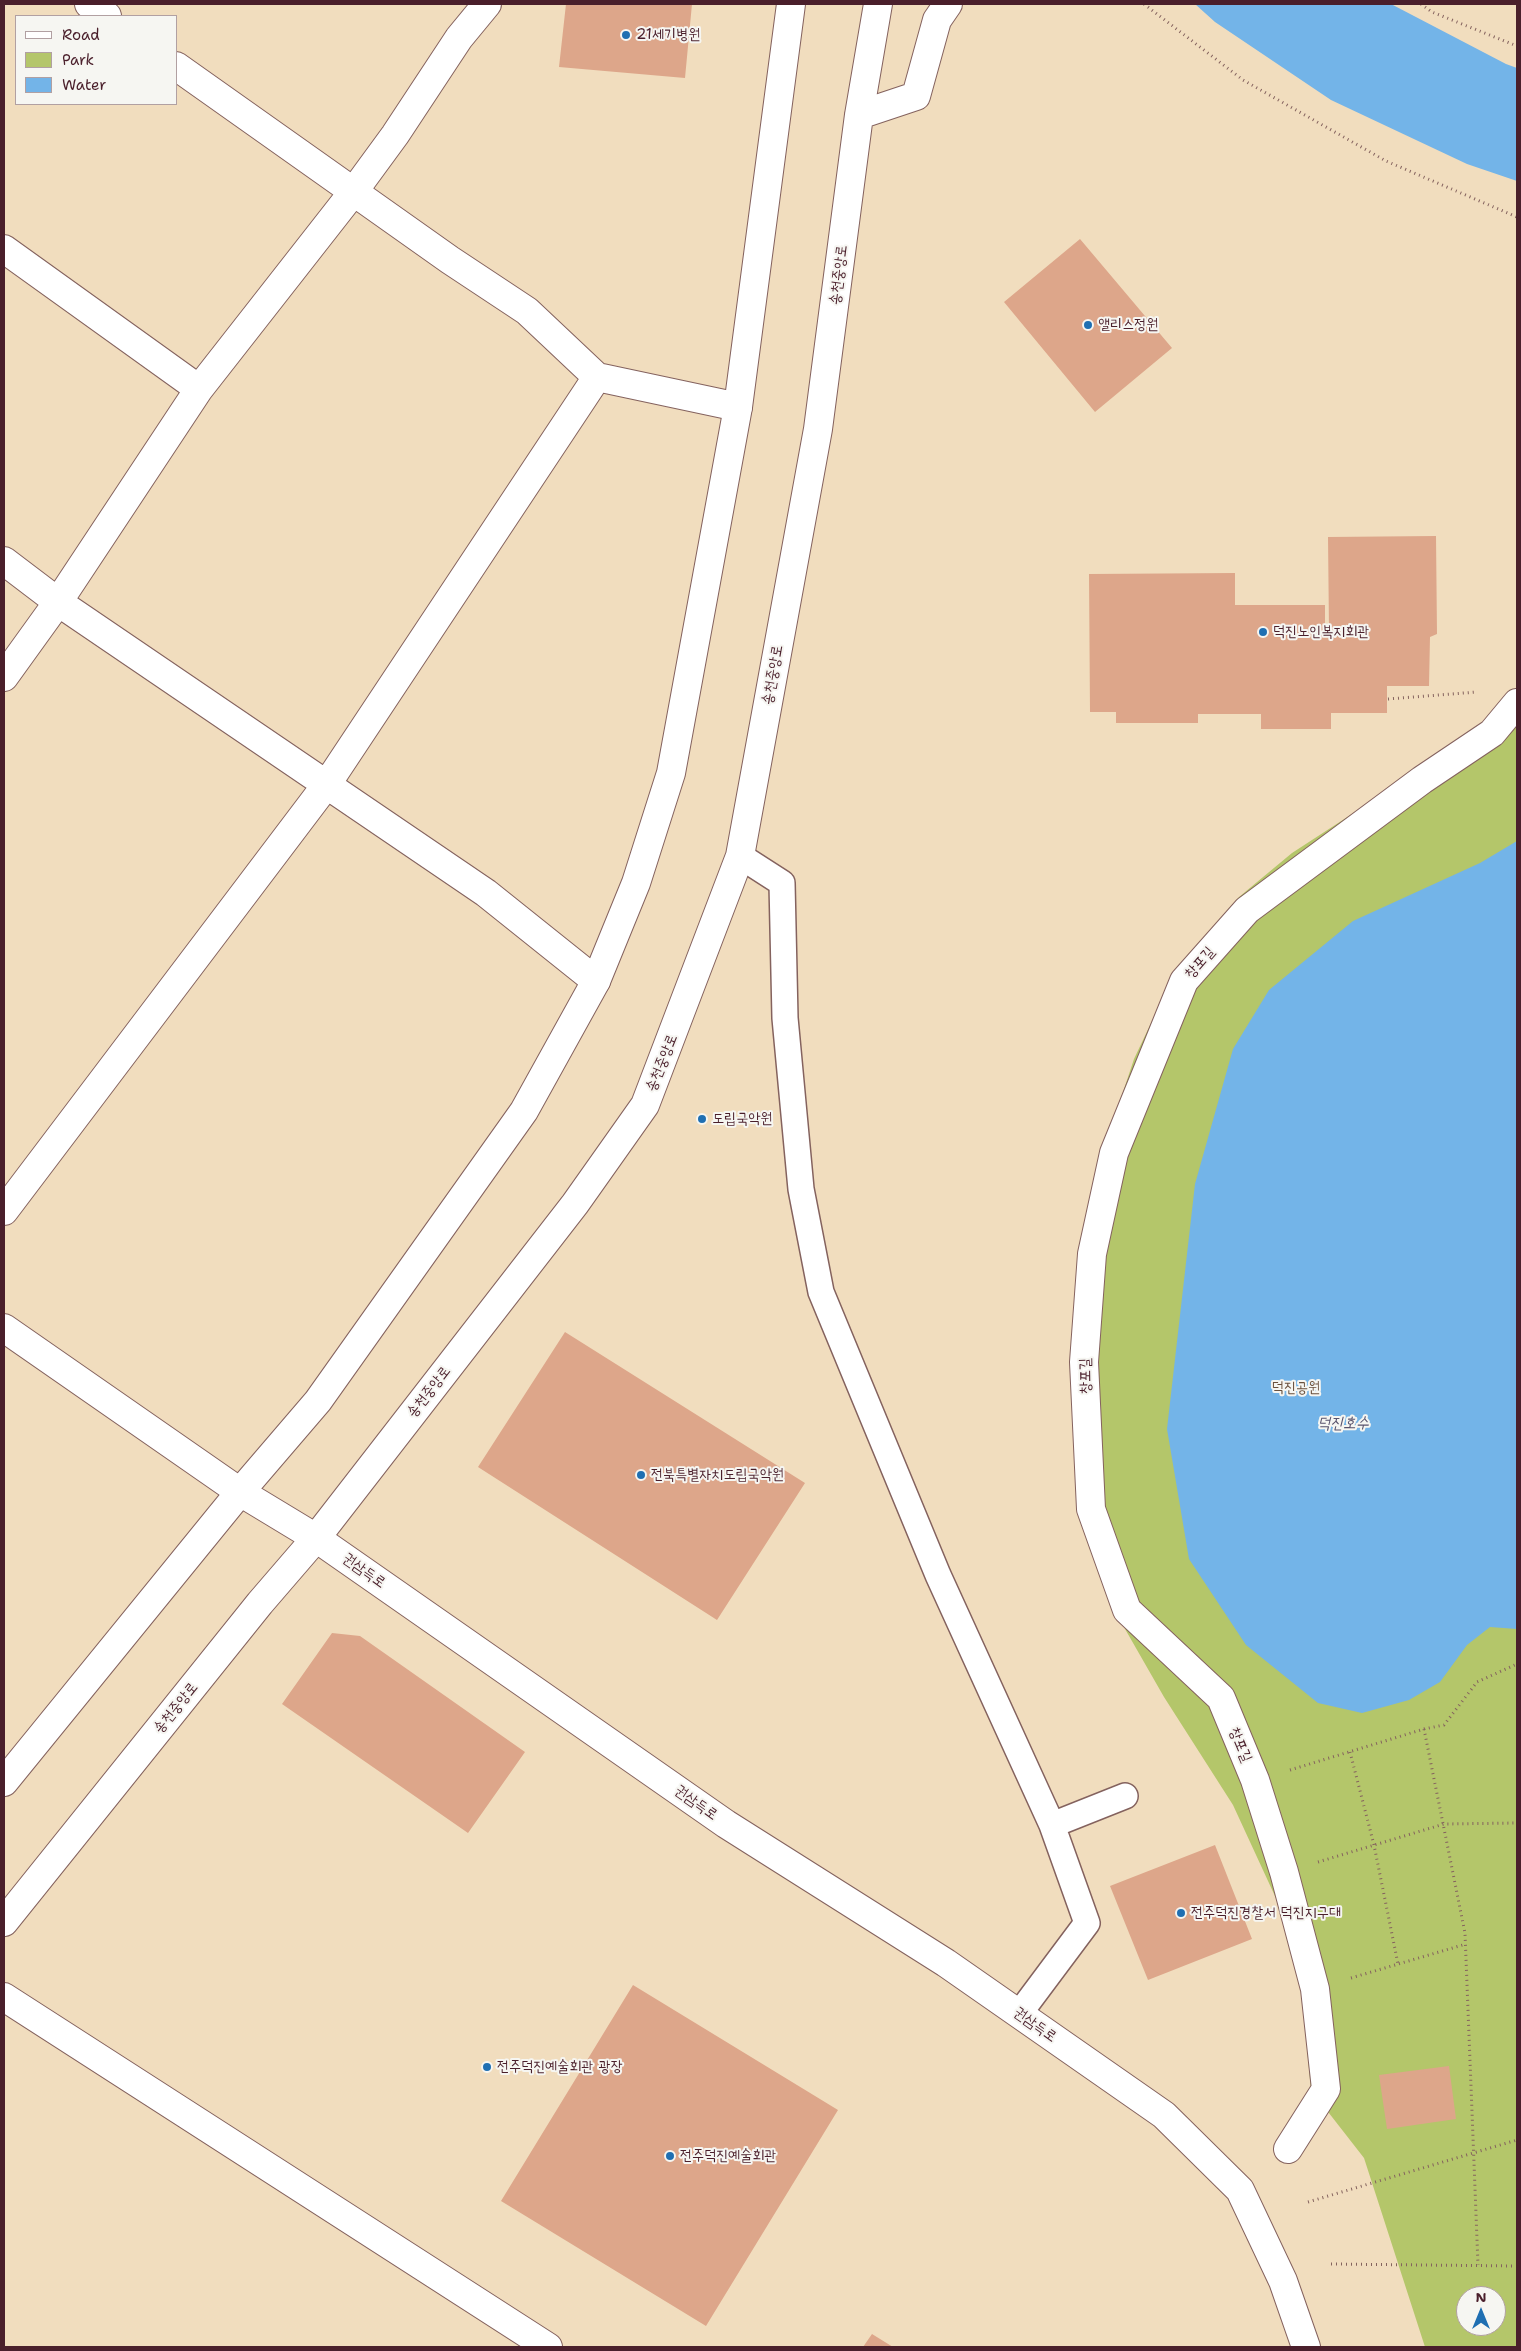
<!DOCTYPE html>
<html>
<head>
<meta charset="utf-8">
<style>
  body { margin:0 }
  #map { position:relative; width:1521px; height:2351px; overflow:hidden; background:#f1ddbe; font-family:"Shantell Sans",sans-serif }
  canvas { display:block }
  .frame { position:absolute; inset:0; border:5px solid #4a1f2b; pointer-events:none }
  .legend { position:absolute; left:15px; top:15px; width:162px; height:90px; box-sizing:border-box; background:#f6f6f2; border:1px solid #b1a0a2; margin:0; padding:6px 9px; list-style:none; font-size:15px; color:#4a1f2b }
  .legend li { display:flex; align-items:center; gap:10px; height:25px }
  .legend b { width:25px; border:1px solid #b1a0a2 }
  .north { position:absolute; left:1456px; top:2286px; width:50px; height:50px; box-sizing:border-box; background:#f6f6f2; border:1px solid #b1a0a2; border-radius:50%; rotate:0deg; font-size:14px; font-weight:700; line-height:20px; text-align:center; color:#4a1f2b }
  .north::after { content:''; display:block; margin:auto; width:18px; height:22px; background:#1f6fb2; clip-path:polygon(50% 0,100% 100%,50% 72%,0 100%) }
</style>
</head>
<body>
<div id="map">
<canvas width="1521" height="2351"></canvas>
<div class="frame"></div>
<ul class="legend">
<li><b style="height:6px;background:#fff"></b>Road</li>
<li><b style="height:14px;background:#b4c66a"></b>Park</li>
<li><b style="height:14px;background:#73b4e8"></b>Water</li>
</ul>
<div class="north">N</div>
</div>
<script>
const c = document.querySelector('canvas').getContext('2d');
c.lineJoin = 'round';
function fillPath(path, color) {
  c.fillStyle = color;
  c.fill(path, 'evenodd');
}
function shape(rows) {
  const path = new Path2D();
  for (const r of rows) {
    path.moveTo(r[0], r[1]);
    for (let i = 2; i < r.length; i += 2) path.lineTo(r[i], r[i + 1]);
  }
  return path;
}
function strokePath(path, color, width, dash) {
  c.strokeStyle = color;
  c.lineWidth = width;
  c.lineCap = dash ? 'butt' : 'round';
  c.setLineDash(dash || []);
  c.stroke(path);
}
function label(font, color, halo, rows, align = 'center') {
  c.font = font + ' "Shantell Sans","Poor Story",sans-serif';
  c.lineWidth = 4;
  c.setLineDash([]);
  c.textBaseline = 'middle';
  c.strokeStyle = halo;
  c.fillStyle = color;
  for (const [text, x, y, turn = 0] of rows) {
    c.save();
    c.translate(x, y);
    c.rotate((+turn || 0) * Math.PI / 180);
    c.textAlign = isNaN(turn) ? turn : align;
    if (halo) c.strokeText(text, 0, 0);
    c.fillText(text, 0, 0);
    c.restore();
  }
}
fillPath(shape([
  [1517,687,1517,2347,1425,2347,1364,2158,1311,2090,1302,1995,1280,1907,1233,1805,1164,1697,1113,1608,1078,1492,1099,1164,1134,1059,1178,966,1239,897,1292,853,1435,760,1486,720],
  [1466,2296,1496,2296,1496,2326,1466,2326]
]), '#b4c66a');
fillPath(shape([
  [1195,4,1391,4,1506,64,1517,68,1517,181,1467,164,1331,100,1215,22],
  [1517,841,1517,1629,1490,1627,1467,1645,1440,1682,1409,1700,1362,1713,1318,1703,1246,1645,1189,1559,1167,1429,1195,1184,1233,1049,1269,990,1353,921,1480,863]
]), '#73b4e8');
fillPath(shape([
  [566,4,692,4,685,78,559,67],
  [1080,239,1172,348,1095,412,1004,302],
  [1436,536,1437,634,1430,637,1429,686,1387,686,1387,713,1331,713,1331,729,1261,729,1261,714,1198,714,1198,723,1116,723,1116,712,1090,712,1089,574,1235,573,1235,605,1325,605,1325,630,1329,630,1328,537],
  [565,1332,805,1483,717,1620,478,1467],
  [332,1633,360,1636,525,1752,468,1833,282,1704],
  [1215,1845,1252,1939,1148,1980,1110,1886],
  [633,1985,838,2110,706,2326,501,2201],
  [1449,2066,1456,2119,1387,2129,1379,2075],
  [872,2334,893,2347,863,2347]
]), '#dda68a');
const lane = shape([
  [740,856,782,883,785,1018,801,1189,821,1292,938,1575,1052,1825,1087,1923,1019,2014],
  [1052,1825,1125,1796]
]);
const street = shape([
  [89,4,107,16],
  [176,66,450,260,527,311,597,377,738,407],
  [4,249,199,389],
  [4,561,58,602,486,893,596,981],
  [4,677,58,602,199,389,354,191,395,135,459,38,487,4],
  [4,1211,327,784,597,377],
  [4,1328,240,1492,316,1538,726,1824,946,1963,1164,2115,1240,2190,1283,2281,1306,2347],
  [4,1997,548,2347],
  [1288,2149,1326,2089,1315,1989,1284,1872,1255,1780,1221,1698,1127,1610,1091,1509,1084,1362,1092,1254,1114,1153,1184,981,1247,910,1422,780,1492,733,1517,703]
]);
const secondary = shape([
  [859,115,916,96,937,20,948,4],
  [4,1782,240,1492,318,1401,524,1111,596,981,636,883,671,773,738,407,791,4],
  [4,1922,260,1603,316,1538,575,1204,645,1105,740,856,818,429,859,115,878,4]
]);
strokePath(lane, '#84625e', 28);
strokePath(street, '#84625e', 30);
strokePath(secondary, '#84625e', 30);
strokePath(shape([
  [1144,4,1243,80,1386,161,1517,217],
  [1421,4,1432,12,1517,46],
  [1388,699,1477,692],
  [1424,1729,1465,1933,1478,2265],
  [1350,1752,1374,1845,1398,1964],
  [1290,1770,1424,1729,1444,1725,1477,1682,1517,1664],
  [1318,1862,1444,1824,1517,1823],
  [1351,1978,1466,1944],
  [1308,2202,1517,2140],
  [1331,2264,1517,2266]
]), '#84625e', 3, [1, 4]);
strokePath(lane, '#fff', 25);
strokePath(street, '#fff', 28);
strokePath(secondary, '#fff', 28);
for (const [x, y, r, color] of [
  [626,35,5,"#1f6fb2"],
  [1088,325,5,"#1f6fb2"],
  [1263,632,5,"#1f6fb2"],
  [702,1119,5,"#1f6fb2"],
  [641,1475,5,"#1f6fb2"],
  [1181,1913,5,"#1f6fb2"],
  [487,2067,5,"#1f6fb2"],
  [670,2156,5,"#1f6fb2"]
]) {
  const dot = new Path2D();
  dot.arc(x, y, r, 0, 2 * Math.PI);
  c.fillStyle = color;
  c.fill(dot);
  strokePath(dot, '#f6f6f2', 2);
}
label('15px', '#4a1f2b', '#f6f6f2', [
  ["21세기병원",636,35],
  ["앨리스정원",1098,325],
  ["덕진노인복지회관",1273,632],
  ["도립국악원",712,1119],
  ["전북특별자치도립국악원",651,1475],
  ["전주덕진경찰서 덕진지구대",1191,1913],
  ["전주덕진예술회관 광장",497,2067],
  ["전주덕진예술회관",680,2156]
], 'left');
label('15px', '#4a1f2b', '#f6f6f2', [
  ["송천중앙로",839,275,-83],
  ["송천중앙로",773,675,-80],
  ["창포길",1200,963,-49],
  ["송천중앙로",662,1063,-68],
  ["창포길",1086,1376,-91],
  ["송천중앙로",429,1392,-52],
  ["권삼득로",364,1571,35],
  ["송천중앙로",176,1708,-51],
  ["창포길",1240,1745,67],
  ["권삼득로",696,1803,35],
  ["권삼득로",1035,2025,35]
]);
label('15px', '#6a513e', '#f6f6f2', [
  ["덕진공원",1296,1388]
]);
label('italic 16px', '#58536d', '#f6f6f2', [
  ["덕진호수",1343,1424]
]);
</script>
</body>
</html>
